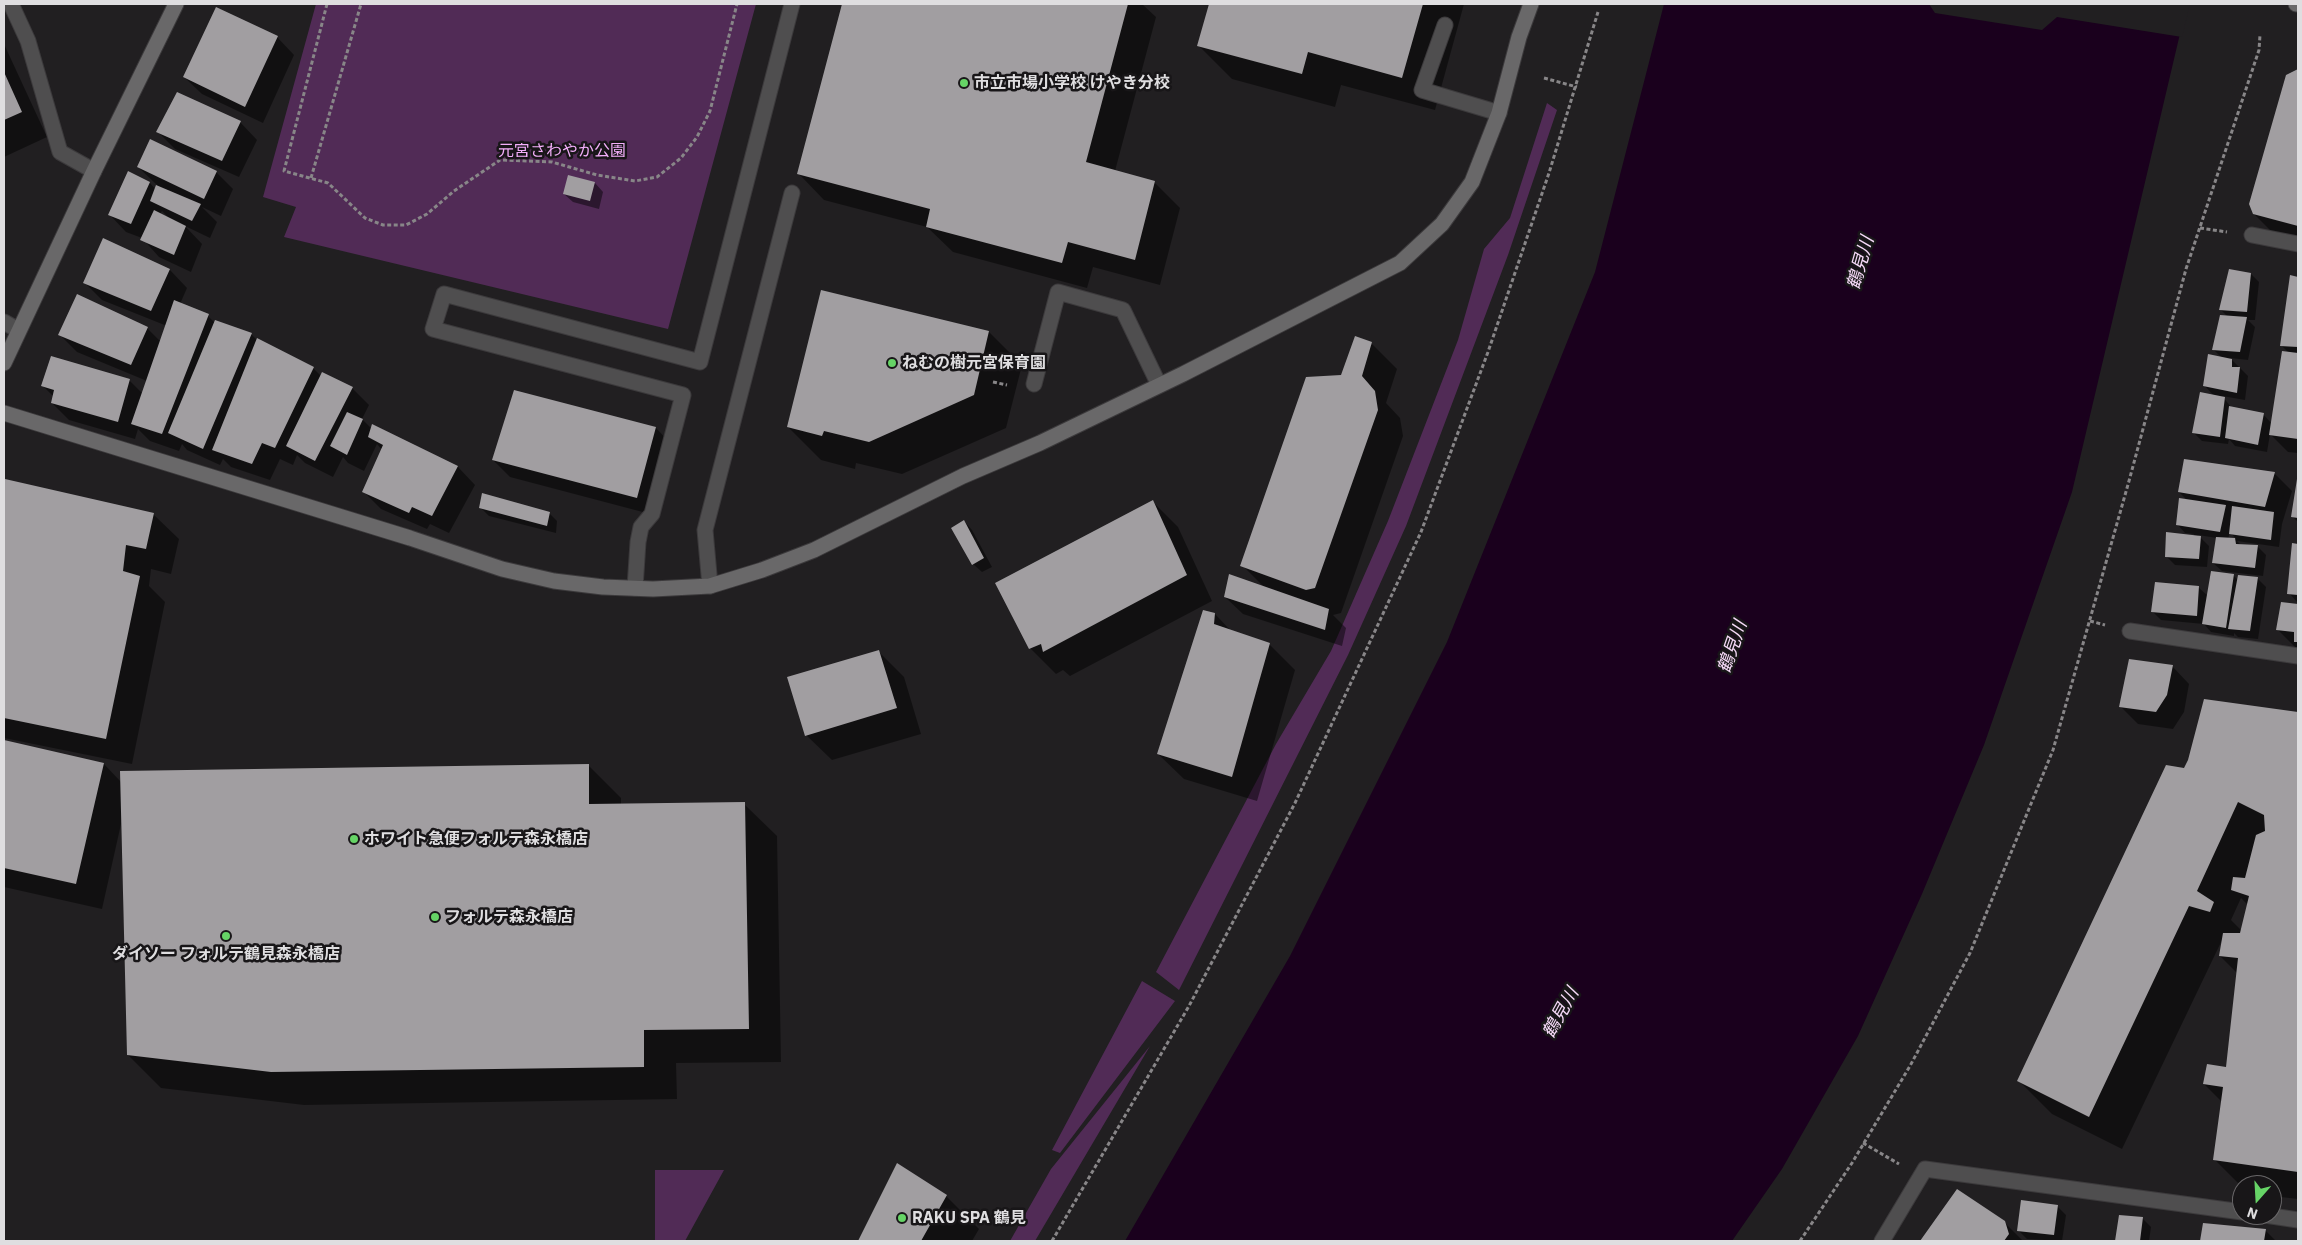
<!DOCTYPE html>
<html>
<head>
<meta charset="utf-8">
<style>
  body { margin:0 }
  #map { position:relative; width:2302px; height:1245px; overflow:hidden; background:#211f21; font-family:"IBM Plex Sans",sans-serif }
  canvas { display:block }
  .frame { position:absolute; inset:0; border:5px solid #dfdee0; pointer-events:none }
  .north { position:absolute; left:2232px; top:1175px; width:50px; height:50px; box-sizing:border-box; background:#181618; border:1px solid #686668; border-radius:50%; rotate:199deg; font-size:14px; font-weight:700; line-height:20px; text-align:center; color:#dfdee0 }
  .north::after { content:''; display:block; margin:auto; width:18px; height:22px; background:#66d466; clip-path:polygon(50% 0,100% 100%,50% 72%,0 100%) }
</style>
</head>
<body>
<div id="map">
<canvas width="2302" height="1245"></canvas>
<div class="frame"></div>
<div class="north">N</div>
</div>
<script>
const c = document.querySelector('canvas').getContext('2d');
c.lineJoin = 'round';
function fillPath(path, color) {
  c.fillStyle = color;
  c.fill(path, 'evenodd');
}
function shape(rows) {
  const path = new Path2D();
  for (const r of rows) {
    path.moveTo(r[0], r[1]);
    for (let i = 2; i < r.length; i += 2) path.lineTo(r[i], r[i + 1]);
  }
  return path;
}
function strokePath(path, color, width, dash) {
  c.strokeStyle = color;
  c.lineWidth = width;
  c.lineCap = dash ? 'butt' : 'round';
  c.setLineDash(dash || []);
  c.stroke(path);
}
function label(font, color, halo, rows, align = 'center') {
  c.font = font + ' "IBM Plex Sans","Noto Sans JP",sans-serif';
  c.lineWidth = 5;
  c.setLineDash([]);
  c.textBaseline = 'middle';
  c.strokeStyle = halo;
  c.fillStyle = color;
  for (const [text, x, y, turn = 0] of rows) {
    c.save();
    c.translate(x, y);
    c.rotate((+turn || 0) * Math.PI / 180);
    c.textAlign = isNaN(turn) ? turn : align;
    if (halo) c.strokeText(text, 0, 0);
    c.fillText(text, 0, 0);
    c.restore();
  }
}
fillPath(shape([
  [316,4,756,4,668,329,284,237,296,207,263,197],
  [1547,103,1557,110,1508,255,1406,526,1348,655,1179,990,1156,972,1276,744,1331,651,1388,521,1458,340,1484,249,1510,218],
  [1142,981,1175,1001,1060,1153,1052,1150],
  [1150,1046,1035,1241,1010,1241,1051,1169],
  [655,1170,724,1170,685,1241,655,1241]
]), '#512b56');
fillPath(shape([
  [1664,4,2187,4,2072,492,1984,745,1922,894,1858,1036,1782,1169,1732,1241,1125,1241,1290,956,1447,642,1595,272]
]), '#1a001d');
fillPath(shape([
  [1929,4,2190,4,2182,37,2057,17,2042,30,1935,13]
]), '#211f21');
fillPath(shape([
  [843,4,1142,4,1156,17,1115,171,1154,182,1180,208,1160,285,1093,267,1087,288,953,252,927,227,824,200,799,174],
  [1210,4,1464,4,1435,110,1341,85,1335,107,1232,79,1199,46],
  [277,37,294,55,263,123,202,94,184,77],
  [4,44,47,137,4,157],
  [2298,70,2298,244,2280,240,2254,214,2288,76],
  [240,122,257,140,239,177,175,149,158,132],
  [138,167,216,172,233,189,221,216,202,207,217,222,210,238,185,226,202,244,191,272,159,257,142,238,126,232,109,214,129,172,150,183,155,189,157,185],
  [162,211,168,217,160,214],
  [595,183,603,192,599,209,573,202,564,194],
  [104,240,170,270,187,288,180,304,208,316,215,323,251,334,257,340,313,368,321,376,352,388,369,405,362,419,372,429,373,426,458,467,475,485,449,533,430,524,427,529,381,509,363,491,382,450,377,444,364,471,348,463,343,457,333,477,305,463,297,455,293,465,280,459,270,480,231,467,223,459,220,465,187,450,182,444,179,451,150,441,138,429,135,439,69,420,52,403,54,397,42,385,129,380,143,394,147,381,77,352,60,335,147,328,161,342,167,326,102,300,84,282],
  [2251,274,2259,282,2255,320,2248,320,2255,327,2248,360,2230,358,2248,376,2245,400,2222,396,2232,408,2263,414,2272,424,2290,354,2281,345,2291,277,2298,278,2298,453,2288,452,2270,434,2267,452,2235,446,2229,439,2228,444,2202,441,2193,432,2214,396,2204,385,2223,359,2213,349,2228,317,2220,309],
  [822,291,989,332,1022,365,1006,428,902,474,856,463,855,469,821,460,788,427],
  [1372,344,1397,369,1386,403,1400,418,1403,436,1341,613,1333,615,1346,628,1342,646,1243,614,1225,597,1264,587,1242,565,1342,376],
  [515,392,656,428,673,446,654,515,510,477,493,460],
  [2274,473,2292,491,2282,524,2279,547,2237,541,2242,546,2258,547,2266,555,2263,576,2222,571,2213,563,2217,538,2198,535,2209,546,2207,567,2175,565,2167,557,2193,536,2194,534,2185,533,2177,524,2188,501,2179,492],
  [2230,532,2236,539,2228,539],
  [6,481,153,514,179,539,171,574,151,569,149,586,165,602,132,764,4,738,4,489],
  [2298,481,2298,522,2293,517],
  [1152,501,1178,527,1212,601,1070,676,1063,670,1056,674,1030,648],
  [480,507,549,513,557,521,556,533,489,516],
  [964,521,972,530,992,567,982,572,973,564],
  [2293,545,2298,545,2298,603,2289,593],
  [2233,575,2238,580,2258,579,2266,587,2258,639,2238,637,2234,633,2234,636,2211,632,2204,624,2161,620,2153,612,2198,587,2208,596],
  [2282,603,2298,605,2298,647,2295,647,2278,630],
  [1215,614,1232,632,1269,644,1295,670,1257,801,1184,779,1158,754],
  [879,652,904,677,921,734,832,760,806,735],
  [2172,666,2189,684,2184,712,2173,729,2138,724,2120,706],
  [2205,700,2298,713,2298,1199,2272,1196,2272,1185,2242,1185,2242,1187,2214,1159,2222,1102,2204,1084,2227,1069,2237,973,2220,956,2223,938,2122,1149,2052,1114,2019,1081,2190,761],
  [2241,898,2248,905,2242,931,2231,920],
  [4,741,104,764,121,782,588,765,621,798,621,805,744,804,777,836,781,1062,676,1063,677,1099,304,1105,161,1088,128,1055,121,824,102,909,4,887],
  [897,1165,946,1196,979,1229,972,1241,859,1241],
  [1957,1191,2004,1222,2023,1241,1921,1241],
  [2057,1206,2066,1215,2062,1241,2027,1239,2018,1230],
  [2120,1216,2143,1219,2151,1227,2149,1241,2116,1241],
  [2204,1225,2265,1230,2276,1241,2202,1241]
]), '#0007');
fillPath(shape([
  [842,4,1128,4,1086,162,1155,181,1135,260,1068,242,1062,263,926,227,930,209,797,174],
  [1209,4,1423,4,1402,78,1308,52,1302,74,1197,46],
  [216,7,278,36,245,107,183,77],
  [2298,69,2298,226,2253,214,2249,204,2286,75],
  [4,72,22,112,4,120],
  [177,92,241,121,222,161,156,132],
  [150,139,217,171,204,199,137,167],
  [128,171,150,182,131,224,108,215],
  [568,175,595,182,590,201,563,194],
  [156,185,201,204,192,221,150,201],
  [154,210,186,226,174,255,140,240],
  [103,238,170,269,151,311,83,283],
  [2229,269,2251,273,2247,312,2219,310],
  [2290,275,2298,277,2298,347,2280,346],
  [821,290,989,331,974,395,869,442,824,431,822,436,787,427],
  [77,294,148,327,131,365,58,335],
  [174,300,209,314,162,434,131,424],
  [2220,315,2247,317,2240,352,2212,350],
  [215,320,252,333,203,449,168,433],
  [1355,336,1372,342,1362,376,1375,391,1378,410,1315,588,1306,590,1240,566,1306,377,1341,375],
  [257,338,314,367,275,448,262,443,252,464,212,450],
  [2282,351,2298,353,2298,439,2269,435],
  [2208,354,2232,359,2232,367,2240,367,2237,393,2203,386],
  [51,356,130,379,118,422,51,403,54,390,41,386],
  [322,372,353,387,315,461,286,446],
  [514,390,656,427,637,498,492,460],
  [2200,392,2225,397,2220,437,2192,433],
  [2229,406,2264,413,2258,445,2225,438],
  [347,412,363,419,347,455,330,446],
  [372,424,458,466,432,516,412,507,409,513,362,492,383,445,368,437],
  [2184,459,2275,472,2265,507,2178,492],
  [5,479,154,513,146,549,126,545,123,571,140,576,106,739,4,718],
  [2297,479,2298,480,2298,518,2291,517],
  [482,493,550,512,547,526,479,508],
  [2179,498,2226,505,2220,532,2176,525],
  [1153,500,1187,575,1043,652,1041,644,1029,649,995,583],
  [2232,506,2274,512,2271,540,2229,534],
  [964,520,984,558,972,565,951,528],
  [2166,532,2201,536,2199,559,2165,557],
  [2216,537,2235,538,2236,544,2258,545,2255,568,2212,563],
  [2292,543,2298,544,2298,595,2287,594],
  [2211,571,2234,574,2226,628,2202,624],
  [1229,574,1329,609,1325,630,1224,597],
  [2238,575,2258,577,2250,631,2228,629],
  [2155,582,2199,586,2197,616,2151,612],
  [2281,602,2298,604,2298,642,2294,642,2294,632,2276,630],
  [1203,610,1215,613,1214,624,1270,643,1232,777,1157,754],
  [879,650,897,708,805,736,787,677],
  [2129,659,2173,665,2167,695,2156,712,2119,707],
  [2204,699,2298,712,2298,1172,2213,1160,2223,1087,2203,1084,2207,1064,2226,1067,2238,958,2219,956,2223,933,2240,933,2249,896,2231,890,2233,877,2245,878,2256,835,2265,831,2264,815,2238,802,2197,891,2214,902,2210,912,2189,906,2089,1117,2017,1081,2166,765,2184,768,2188,760],
  [4,740,104,763,76,884,4,868],
  [589,764,589,804,745,802,749,1029,644,1030,644,1067,271,1072,127,1055,120,771],
  [897,1163,947,1195,921,1241,858,1241],
  [1957,1189,2005,1221,2009,1234,2004,1241,1920,1241],
  [2021,1200,2058,1205,2054,1235,2017,1231],
  [2119,1215,2143,1217,2140,1241,2115,1241],
  [2203,1223,2266,1229,2264,1241,2200,1241]
]), '#a19ea1');
const lane = shape([
  [11,4,28,41,60,152,94,171],
  [1445,25,1422,90,1499,113],
  [2252,235,2298,244],
  [1034,384,1058,292,1123,310,1159,385],
  [710,586,705,530,792,193],
  [635,588,638,542,641,527,652,514,683,395,433,329,444,294,700,362,792,4],
  [2130,631,2298,656]
]);
const street = shape([
  [4,322,18,330],
  [2265,1215,2298,1220],
  [1882,1241,1925,1169,2242,1212]
]);
const secondary = shape([
  [2296,4,2298,4],
  [4,363,94,171,176,4],
  [4,413,410,538,502,569,554,581,603,587,653,589,710,586,762,570,814,550,963,476,1040,443,1183,374,1400,263,1442,224,1472,182,1499,113,1519,37,1531,4]
]);
strokePath(lane, '#3c3a3c', 17);
strokePath(street, '#3c3a3c', 17);
strokePath(secondary, '#3c3a3c', 17);
strokePath(shape([
  [327,4,284,171,328,183,365,218,383,225,406,225,427,214,454,191,500,160,552,162,597,175,635,181,657,177,681,158,697,137,710,111,737,4],
  [1544,78,1577,87],
  [311,178,361,4],
  [2200,228,2227,232],
  [993,382,1007,385],
  [2090,621,2105,625],
  [1863,1143,1899,1164],
  [1052,1241,1189,1006,1295,803,1421,532,1488,352,1549,173,1598,12],
  [1800,1241,1852,1163,1910,1066,1970,953,2053,750,2129,481,2186,269,2259,50,2260,35]
]), '#888688', 3, [4, 2.5]);
strokePath(lane, '#4f4e4f', 15);
strokePath(street, '#4f4e4f', 15);
strokePath(secondary, '#696869', 15);
for (const [x, y, r, color] of [
  [964,83,5,"#66d466"],
  [892,363,5,"#66d466"],
  [354,839,5,"#66d466"],
  [435,917,5,"#66d466"],
  [226,936,5,"#66d466"],
  [902,1218,5,"#66d466"]
]) {
  const dot = new Path2D();
  dot.arc(x, y, r, 0, 2 * Math.PI);
  c.fillStyle = color;
  c.fill(dot);
  strokePath(dot, '#181618', 2);
}
label('bold 16px', '#dfdee0', '#181618', [
  ["市立市場小学校 けやき分校",974,83],
  ["ねむの樹元宮保育園",902,363],
  ["ホワイト急便フォルテ森永橋店",364,839],
  ["フォルテ森永橋店",445,917],
  ["ダイソー フォルテ鶴見森永橋店",226,954,"center"],
  ["RAKU SPA 鶴見",912,1218]
], 'left');
label('16px', '#f2aef9', '#181618', [
  ["元宮さわやか公園",562,151]
]);
label('italic 18px', '#f6daf8', '#181618', [
  ["鶴見川",1861,263,-74],
  ["鶴見川",1733,647,-71],
  ["鶴見川",1561,1013,-61]
]);
</script>
</body>
</html>
